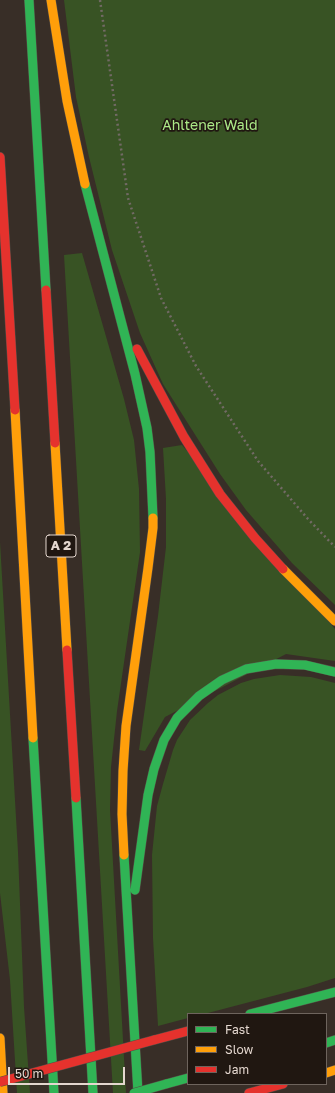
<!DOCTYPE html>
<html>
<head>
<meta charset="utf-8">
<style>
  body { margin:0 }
  #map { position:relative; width:335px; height:1093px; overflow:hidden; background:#382e27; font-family:"Golos Text",sans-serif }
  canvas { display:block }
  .legend { position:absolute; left:187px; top:1013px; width:140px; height:72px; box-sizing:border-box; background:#201711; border:1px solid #6e645d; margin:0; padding:5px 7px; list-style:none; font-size:12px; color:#e4d7cf }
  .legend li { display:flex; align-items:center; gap:8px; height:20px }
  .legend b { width:20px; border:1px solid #6e645d }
  .scale { position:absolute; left:8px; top:1067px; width:117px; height:18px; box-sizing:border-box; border:2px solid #e4d7cf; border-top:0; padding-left:5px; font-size:12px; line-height:14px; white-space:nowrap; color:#e4d7cf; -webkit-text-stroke:3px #201711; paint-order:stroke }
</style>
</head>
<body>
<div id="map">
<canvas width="335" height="1093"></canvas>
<ul class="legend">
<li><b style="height:5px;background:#30b455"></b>Fast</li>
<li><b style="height:5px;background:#ff9f0a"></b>Slow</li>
<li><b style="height:5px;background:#e5322d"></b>Jam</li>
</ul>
<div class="scale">50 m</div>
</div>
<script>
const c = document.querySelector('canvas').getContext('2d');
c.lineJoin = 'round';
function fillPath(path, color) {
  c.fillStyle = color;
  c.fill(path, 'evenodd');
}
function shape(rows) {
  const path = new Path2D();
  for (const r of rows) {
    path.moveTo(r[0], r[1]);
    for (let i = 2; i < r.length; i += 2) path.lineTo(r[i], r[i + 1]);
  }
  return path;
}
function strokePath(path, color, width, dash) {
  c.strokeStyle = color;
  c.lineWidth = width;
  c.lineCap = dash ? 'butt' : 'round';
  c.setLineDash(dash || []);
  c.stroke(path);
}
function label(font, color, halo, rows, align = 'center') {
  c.font = font + ' "Golos Text",sans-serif';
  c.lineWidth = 3.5;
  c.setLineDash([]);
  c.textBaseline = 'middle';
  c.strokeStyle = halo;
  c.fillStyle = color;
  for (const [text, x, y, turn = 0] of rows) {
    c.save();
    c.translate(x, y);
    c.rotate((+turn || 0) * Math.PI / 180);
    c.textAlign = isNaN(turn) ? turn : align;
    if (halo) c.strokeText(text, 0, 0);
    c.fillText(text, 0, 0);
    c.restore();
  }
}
fillPath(shape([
  [64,0,335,0,335,605,292,563,246,510,220,474,163,384,140,333,112,250,89,157,76,97],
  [82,253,124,399,134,440,139,489,140,552,117,711,111,767,110,810,126,1093,113,1093,64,255],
  [182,445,335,629,335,661,286,654,165,717,145,751,139,750,158,616,166,547,166,499,163,448],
  [0,542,18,852,24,1007,30,1093,17,1093,10,980,0,893],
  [280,675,311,677,335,683,335,978,307,987,204,1014,188,1014,188,1018,158,1026,153,938,152,855,157,806,163,784,173,750,177,740,190,720,208,703,218,695,241,683,254,679]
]), '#385324');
const fast = shape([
  [29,0,46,290],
  [85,184,135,374,147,428,150,452,153,518],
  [33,738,54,1093],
  [76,798,93,1093],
  [124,855,138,1093],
  [135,890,148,795,154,769,164,740,177,718,199,696,222,680,246,669,276,664,305,665,335,672],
  [250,1014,335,992],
  [326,1043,335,1040],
  [166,1084,188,1078]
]);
const slow = shape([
  [51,0,67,101,85,184],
  [15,410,33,738],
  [55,443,67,650],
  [283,569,335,621],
  [124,855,122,814,123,771,126,726,148,568,153,528,153,518],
  [0,1038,3,1093],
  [326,1073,335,1070]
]);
const jam = shape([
  [0,157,15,410],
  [46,290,55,443],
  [137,349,184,437,220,494,255,538,283,569],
  [67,650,76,798],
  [154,1040,188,1031],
  [249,1093,283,1084]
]);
strokePath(fast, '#564d46', 10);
strokePath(slow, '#564d46', 10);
strokePath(jam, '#564d46', 10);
strokePath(shape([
  [100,0,128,198,161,298,196,366,258,461,308,519,335,547]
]), '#726a65', 2.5, [2, 3]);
strokePath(fast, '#30b455', 9);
strokePath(slow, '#ff9f0a', 9);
strokePath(jam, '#e5322d', 9);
const fastBridge = shape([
  [134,1093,166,1084]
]);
const jamBridge = shape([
  [0,1082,154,1040]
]);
strokePath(fastBridge, '#564d46', 10, []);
strokePath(jamBridge, '#564d46', 10, []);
strokePath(fastBridge, '#30b455', 9);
strokePath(jamBridge, '#e5322d', 9);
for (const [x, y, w] of [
  [61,546,30]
]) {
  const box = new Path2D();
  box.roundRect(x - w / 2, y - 11, w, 22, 3);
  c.fillStyle = '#201711';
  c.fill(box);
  strokePath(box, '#e4d7cf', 1);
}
label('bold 13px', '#e4d7cf', null, [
  ["A 2",61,546]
]);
label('14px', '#abe987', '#201711', [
  ["Ahltener Wald",210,126]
]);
</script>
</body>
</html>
